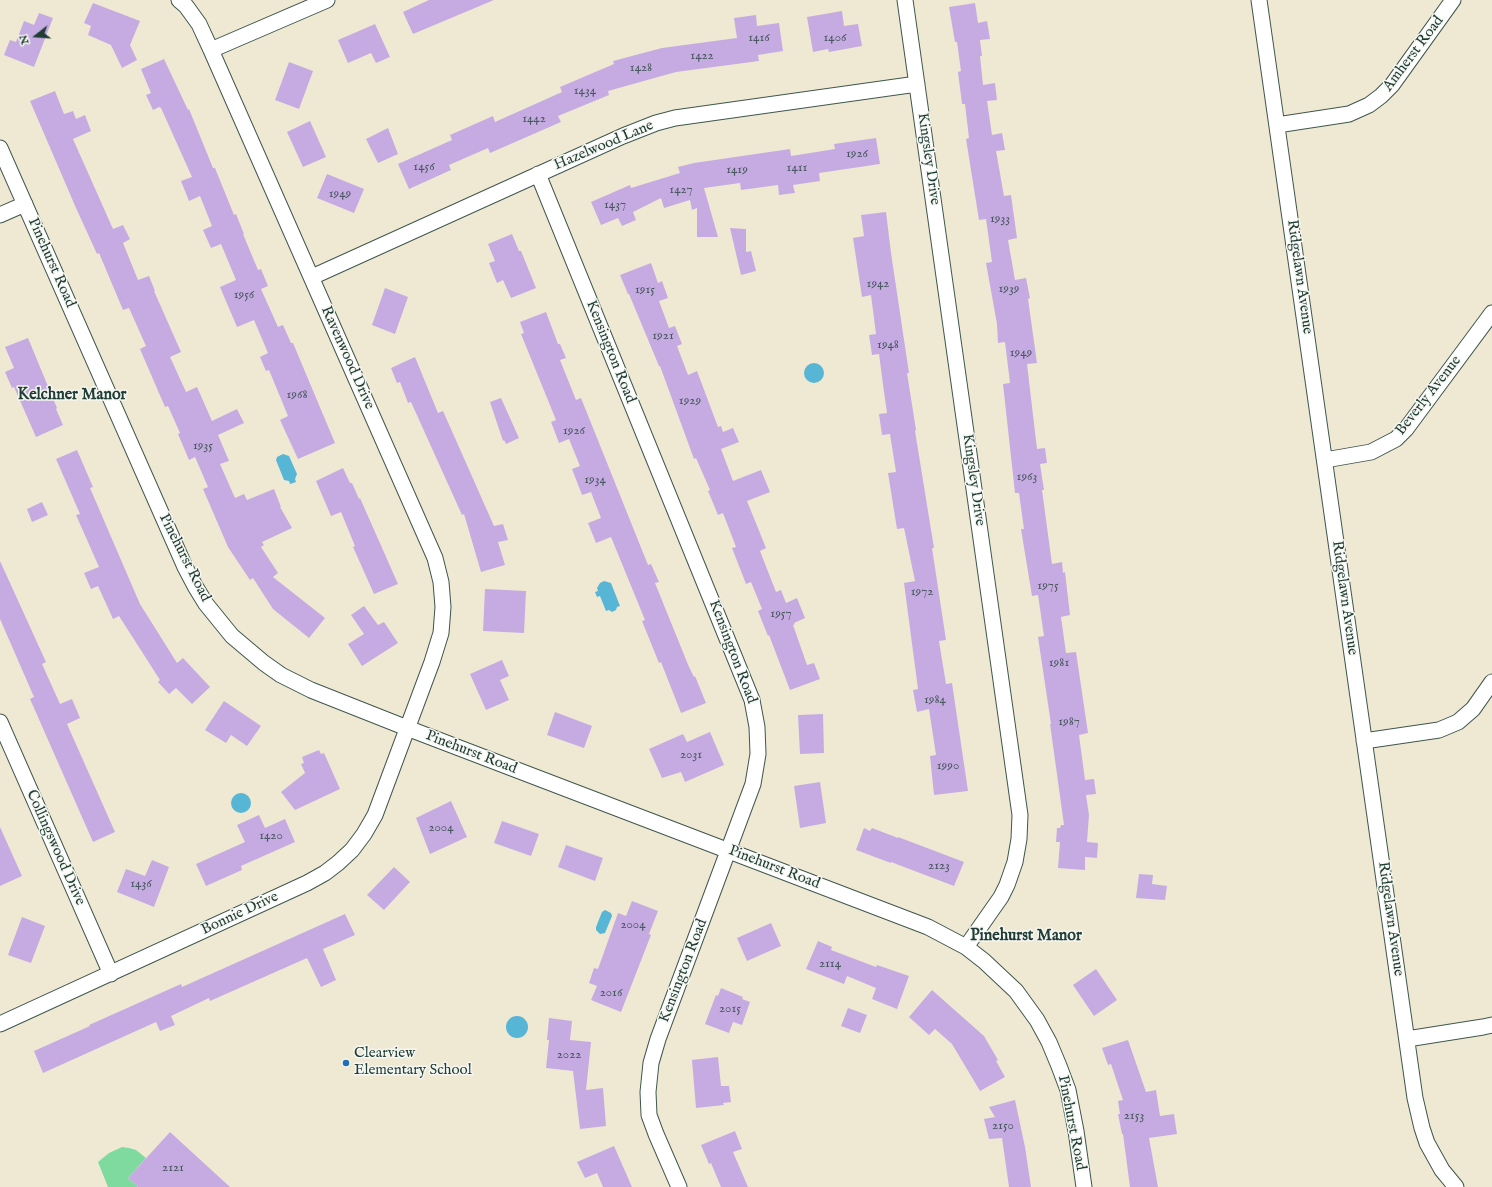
<!DOCTYPE html>
<html>
<head>
<meta charset="utf-8">
<style>
  body { margin:0 }
  #map { position:relative; width:1492px; height:1187px; overflow:hidden; background:#efe9d4; font-family:"IM FELL English",serif }
  canvas { display:block }
  .north { position:absolute; left:16px; top:16px; width:40px; height:40px; -webkit-text-stroke:3px #f6f6f2; paint-order:stroke; rotate:253deg; font-size:11px; font-weight:700; line-height:16px; text-align:center; color:#1f3d34 }
  .north::after { content:''; display:block; margin:auto; width:14px; height:18px; background:#1f3d34; clip-path:polygon(50% 0,100% 100%,50% 72%,0 100%) }
</style>
</head>
<body>
<div id="map">
<canvas width="1492" height="1187"></canvas>
<div class="north">N</div>
</div>
<script>
const c = document.querySelector('canvas').getContext('2d');
c.lineJoin = 'round';
function fillPath(path, color) {
  c.fillStyle = color;
  c.fill(path, 'evenodd');
}
function shape(rows) {
  const path = new Path2D();
  for (const r of rows) {
    if (r.length === 3) {
      path.moveTo(r[0] + r[2], r[1]);
      path.arc(r[0], r[1], r[2], 0, 2 * Math.PI);
      continue;
    }
    path.moveTo(r[0], r[1]);
    for (let i = 2; i < r.length; i += 2) path.lineTo(r[i], r[i + 1]);
  }
  return path;
}
function strokePath(path, color, width, dash) {
  c.strokeStyle = color;
  c.lineWidth = width;
  c.lineCap = dash ? 'butt' : 'round';
  c.setLineDash(dash || []);
  c.stroke(path);
}
function label(font, color, halo, rows, align = 'center') {
  c.font = font + ' "IM FELL English",serif';
  c.lineWidth = 3;
  c.setLineDash([]);
  c.textBaseline = 'middle';
  c.strokeStyle = halo;
  c.fillStyle = color;
  for (const [text, x, y, turn = 0] of rows) {
    c.save();
    c.translate(x, y);
    c.rotate((+turn || 0) * Math.PI / 180);
    c.textAlign = isNaN(turn) ? turn : align;
    if (halo) c.strokeText(text, 0, 0);
    c.fillText(text, 0, 0);
    c.restore();
  }
}
fillPath(shape([
  [122,1147,129,1148,136,1150,146,1158,128,1178,138,1187,108,1187,98,1162,109,1153]
]), '#7fdaa0');
fillPath(shape([
  [814,373,10],
  [283,454,289,456,297,474,295,479,296,482,290,484,289,481,284,480,276,460,277,457],
  [604,581,611,583,620,606,617,607,616,610,612,612,609,610,606,611,600,596,597,597,595,592,598,591,597,588,600,583],
  [241,803,10],
  [605,910,611,913,612,916,605,933,600,934,596,930,596,927,602,912],
  [517,1027,11]
]), '#57b5d5');
fillPath(shape([
  [429,0,494,0,413,34,403,12],
  [93,3,140,21,130,45,137,60,122,68,111,45,88,35,91,26,84,23],
  [975,3,978,23,987,21,990,39,980,40,982,56,980,56,983,85,995,83,997,100,987,101,992,135,1002,133,1005,150,996,151,1004,196,1011,195,1017,238,1008,240,1015,280,1026,278,1030,298,1028,299,1037,363,1027,364,1037,449,1045,448,1047,463,1040,464,1044,490,1042,490,1052,564,1062,562,1063,573,1065,572,1070,615,1061,617,1066,653,1076,652,1088,733,1079,735,1085,780,1094,779,1096,794,1086,795,1089,815,1087,842,1098,843,1097,858,1085,857,1085,870,1058,868,1060,842,1056,842,1057,828,1060,828,1061,825,1064,825,1050,724,1051,724,1038,637,1044,636,1038,595,1032,596,1021,529,1024,529,1019,493,1015,493,1003,384,1010,383,1005,342,998,343,997,324,986,263,992,262,986,219,979,220,966,139,969,138,965,104,962,104,958,72,961,71,957,42,955,42,949,7],
  [842,11,844,26,858,24,862,46,829,52,828,49,813,52,807,17],
  [39,13,53,18,34,67,4,55,10,40,16,42,24,21,34,25],
  [756,15,757,26,779,23,783,51,758,55,759,61,676,72,608,91,609,95,558,116,561,122,490,153,488,148,449,165,451,170,409,189,398,164,452,140,450,135,493,116,495,122,562,92,560,87,614,64,613,61,662,48,737,38,734,18],
  [375,24,390,57,376,63,371,53,348,63,338,40],
  [164,59,188,110,189,109,213,168,215,168,234,215,236,214,244,234,243,234,258,270,261,269,268,286,261,289,278,327,283,325,291,343,293,343,335,443,298,459,280,420,288,416,269,370,266,371,260,357,268,353,254,320,237,327,220,287,236,280,221,244,211,248,203,230,212,226,200,196,189,201,181,181,192,177,161,108,159,107,153,110,146,95,151,93,141,69],
  [289,62,313,71,299,109,275,100],
  [55,91,64,114,73,111,76,119,85,115,91,131,73,139,113,229,123,225,130,239,123,243,138,280,149,276,155,291,154,291,181,352,170,357,186,392,197,387,212,421,237,409,244,423,218,435,229,461,220,464,235,498,244,494,247,500,274,489,281,507,280,507,292,528,262,542,264,545,261,547,278,573,273,577,325,618,309,638,273,609,253,578,250,580,228,547,203,489,208,487,195,457,189,460,178,434,180,433,168,406,165,407,140,349,146,346,129,308,123,310,99,253,97,254,76,208,30,101],
  [310,121,326,157,303,167,287,132],
  [388,128,398,154,378,163,366,139],
  [876,138,880,164,819,173,820,181,793,185,795,193,779,195,778,185,741,190,740,183,704,188,718,237,697,237,697,208,692,210,690,200,664,208,661,198,633,212,636,220,622,226,618,218,601,225,591,202,630,185,631,188,680,173,678,167,694,163,790,149,791,156,835,149,834,144],
  [327,174,364,189,354,213,317,198],
  [886,212,891,253,909,373,907,373,916,430,915,431,934,548,932,548,946,640,939,641,946,684,952,683,968,791,934,795,930,756,936,755,929,709,917,712,913,690,918,689,904,583,915,581,904,528,897,529,888,473,896,472,890,434,882,435,879,414,887,413,884,392,879,354,872,355,869,335,876,334,871,295,862,297,853,238,864,236,861,215],
  [730,228,746,229,746,252,751,251,756,271,741,275],
  [512,234,519,251,521,251,536,288,511,298,503,280,497,283,489,263,495,261,488,244],
  [651,263,658,283,662,281,668,298,659,301,669,328,675,326,682,344,677,346,688,375,697,371,718,427,721,426,723,432,733,428,739,442,721,449,733,481,761,470,770,492,747,501,766,548,760,551,776,592,781,590,786,603,797,598,805,618,794,623,795,624,793,625,807,665,814,663,820,679,790,690,769,635,768,636,758,611,762,609,751,582,746,584,732,548,736,547,723,513,718,515,708,491,710,490,696,458,694,459,660,366,659,366,629,294,628,294,620,275],
  [385,288,408,297,395,334,372,325],
  [546,312,558,344,560,344,566,358,560,360,576,400,581,398,648,565,651,564,659,582,655,583,689,667,694,677,695,676,706,703,681,713,661,662,659,663,642,621,645,620,611,537,596,543,588,523,601,518,591,492,582,495,572,469,580,466,569,439,559,443,551,422,556,420,521,334,524,333,520,322],
  [28,338,57,408,56,409,63,425,36,437,14,387,12,388,5,372,14,368,5,347],
  [415,357,438,413,443,411,494,526,503,524,508,540,498,542,505,565,481,572,464,514,462,515,411,402,408,403,400,382,397,383,391,368],
  [501,398,519,438,506,444,504,440,503,441,490,402],
  [77,450,93,487,90,488,140,604,177,663,183,658,210,687,192,704,176,688,169,694,158,682,160,680,119,616,113,619,98,586,91,589,84,573,99,567,76,515,80,514,56,459],
  [343,468,350,483,352,483,359,499,360,498,398,584,374,594,353,547,355,546,341,512,331,516,316,481],
  [42,502,48,515,32,522,27,509],
  [0,561,46,662,42,664,60,704,72,699,80,718,67,724,115,832,93,842,30,699,34,697,0,619],
  [485,589,526,591,524,633,483,631],
  [364,606,378,625,384,622,398,643,362,666,348,644,364,634,351,615],
  [502,660,509,676,500,680,509,700,486,710,470,674],
  [224,701,261,726,247,746,231,735,226,743,205,730],
  [555,712,592,726,584,748,547,735],
  [823,714,824,753,800,754,798,715],
  [710,732,724,765,685,782,681,772,662,778,649,749,683,734,687,742],
  [319,750,321,754,324,753,340,789,295,810,281,792,305,773,301,764,304,763,302,757],
  [820,782,826,823,800,828,794,786],
  [451,801,467,837,430,854,416,818],
  [259,815,265,828,285,819,295,842,241,866,242,870,206,886,196,864,245,842,237,825],
  [502,821,539,834,531,856,494,843],
  [0,827,22,876,0,886],
  [864,828,870,831,872,828,898,838,898,837,964,862,954,886,891,862,891,863,856,850],
  [566,845,603,858,595,881,558,867],
  [152,860,169,867,154,907,117,892,126,869,145,876],
  [394,867,410,882,384,910,367,895],
  [1139,874,1153,875,1152,884,1167,886,1165,900,1136,898],
  [632,901,658,911,649,934,651,935,621,1012,591,1000,597,986,589,983,594,968,598,969,618,913,626,916],
  [345,914,355,935,323,949,336,980,321,987,307,958,210,1001,209,998,171,1016,175,1025,160,1031,156,1022,43,1073,34,1051,90,1026,89,1025,181,984,182,987],
  [22,917,45,926,31,963,8,955],
  [771,923,781,946,747,961,737,938],
  [818,941,832,947,831,950,876,967,877,965,909,976,897,1009,872,999,876,988,847,976,844,984,806,969],
  [1096,969,1117,1000,1094,1016,1073,985],
  [721,988,743,997,742,999,750,1002,742,1025,733,1022,729,1033,705,1024,716,995,718,996],
  [932,990,984,1036,998,1060,996,1061,1005,1077,980,1091,952,1044,935,1029,929,1035,909,1017],
  [848,1008,867,1015,860,1033,841,1026],
  [549,1018,572,1021,570,1040,591,1042,586,1090,603,1088,606,1126,580,1129,573,1071,546,1068,549,1040,547,1040],
  [1128,1040,1146,1092,1156,1090,1160,1116,1174,1114,1177,1134,1149,1138,1158,1187,1130,1187,1123,1134,1122,1134,1118,1114,1120,1114,1118,1101,1123,1100,1111,1064,1108,1065,1102,1048],
  [718,1057,721,1086,729,1086,731,1102,723,1103,724,1105,696,1108,692,1060],
  [1015,1100,1025,1147,1031,1187,1009,1187,1002,1138,989,1139,984,1119,995,1117,989,1107],
  [735,1131,742,1149,733,1152,748,1187,721,1187,711,1163,709,1164,701,1145],
  [170,1132,230,1187,138,1187,128,1178],
  [614,1146,632,1187,603,1187,597,1173,585,1178,577,1162]
]), '#c6abe2');
const street = shape([
  [905,0,1020,815,1019,839,1015,862,1007,885,1001,897,966,947],
  [1259,0,1415,1098,1422,1128,1427,1143,1442,1170,1456,1187],
  [211,50,327,0],
  [1277,125,1349,114,1369,105,1381,96,1392,85,1453,0],
  [0,148,185,567,195,586,206,604,232,636,264,663,281,675,311,690,407,728,928,927,966,947,984,961,1016,991,1037,1020,1049,1042,1059,1066,1068,1090,1076,1131,1084,1187],
  [538,174,752,700,757,727,758,754,753,784,658,1039,651,1063,648,1092,649,1115,656,1134,679,1187],
  [0,215,25,204],
  [312,277,623,136,656,123,675,118,917,84],
  [1325,460,1371,452,1396,439,1406,429,1492,313],
  [0,722,111,974],
  [1364,741,1439,730,1458,722,1473,709,1492,682],
  [0,1024,307,883,325,873,338,863,352,850,364,834,375,815,432,662,441,633,443,607,441,582,435,558,211,50,199,24,186,6,179,0],
  [1407,1039,1483,1027,1492,1025]
]);
strokePath(street, '#3e574c', 17);
strokePath(street, '#fff', 15);
for (const [x, y, r, color] of [
  [346,1063,4,"#1f6fb2"]
]) {
  const dot = new Path2D();
  dot.arc(x, y, r, 0, 2 * Math.PI);
  c.fillStyle = color;
  c.fill(dot);
  strokePath(dot, '#f6f6f2', 1.5);
}
label('13px', '#495860', null, [
  ["1416",759,38],
  ["1406",835,38],
  ["1422",702,56],
  ["1428",641,68],
  ["1434",585,91],
  ["1442",534,119],
  ["1926",857,154],
  ["1456",424,167],
  ["1411",797,168],
  ["1419",737,170],
  ["1427",681,190],
  ["1949",340,194],
  ["1437",615,205],
  ["1933",1000,219],
  ["1942",878,284],
  ["1939",1009,289],
  ["1915",645,290],
  ["1956",244,295],
  ["1921",663,336],
  ["1948",888,345],
  ["1949",1021,353],
  ["1968",297,395],
  ["1929",690,401],
  ["1926",574,431],
  ["1935",203,446],
  ["1963",1027,477],
  ["1934",595,480],
  ["1975",1048,586],
  ["1972",922,592],
  ["1957",781,614],
  ["1981",1059,663],
  ["1984",935,700],
  ["1987",1069,722],
  ["2031",691,755],
  ["1990",948,766],
  ["2004",441,828],
  ["1420",271,836],
  ["2123",939,866],
  ["1436",141,884],
  ["2004",633,925],
  ["2114",830,964],
  ["2016",611,993],
  ["2015",730,1009],
  ["2022",569,1055],
  ["2153",1134,1116],
  ["2150",1003,1126],
  ["2121",173,1168]
]);
label('15px', '#1f3d34', '#f6f6f2', [
  ["Amherst Road",1414,54,-53],
  ["Hazelwood Lane",604,146,-23],
  ["Kingsley Drive",928,159,82],
  ["Pinehurst Road",51,263,66],
  ["Ridgelawn Avenue",1299,277,82],
  ["Kensington Road",610,352,68],
  ["Ravenwood Drive",347,358,66],
  ["Beverly Avenue",1429,396,-52],
  ["Kingsley Drive",973,480,82],
  ["Pinehurst Road",184,558,63],
  ["Ridgelawn Avenue",1344,598,82],
  ["Kensington Road",732,652,69],
  ["Pinehurst Road",471,753,21],
  ["Collingswood Drive",55,848,66],
  ["Pinehurst Road",774,868,21],
  ["Bonnie Drive",240,914,-25],
  ["Ridgelawn Avenue",1390,919,82],
  ["Kensington Road",684,971,-69],
  ["Pinehurst Road",1071,1123,79]
]);
label('15px', '#1f3d34', '#f6f6f2', [
  ["Clearview",354,1054],
  ["Elementary School",354,1071]
], 'left');
label('bold 16px', '#1f3d34', '#f6f6f2', [
  ["Kelchner Manor",72,396],
  ["Pinehurst Manor",1026,937]
]);
</script>
</body>
</html>
